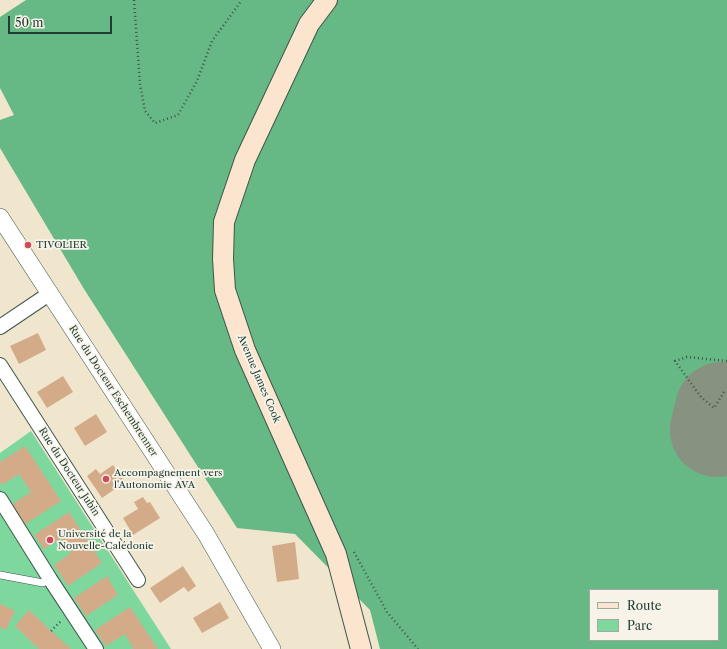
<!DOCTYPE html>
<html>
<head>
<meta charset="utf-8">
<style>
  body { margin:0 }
  #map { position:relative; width:727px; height:649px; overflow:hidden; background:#f0e6cd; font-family:"Libre Caslon Text",serif }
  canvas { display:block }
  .legend { position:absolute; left:589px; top:589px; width:130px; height:52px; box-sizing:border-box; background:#f7f3e8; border:1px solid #a1aaa0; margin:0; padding:5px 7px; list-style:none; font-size:12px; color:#1f3d34 }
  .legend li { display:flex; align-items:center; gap:8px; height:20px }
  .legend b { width:20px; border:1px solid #a1aaa0 }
  .scale { position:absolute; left:8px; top:16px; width:104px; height:18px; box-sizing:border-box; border:2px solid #1f3d34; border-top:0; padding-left:5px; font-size:12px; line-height:14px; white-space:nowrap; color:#1f3d34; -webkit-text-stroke:3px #f7f3e8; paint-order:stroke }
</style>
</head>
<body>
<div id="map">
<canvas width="727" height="649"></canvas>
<ul class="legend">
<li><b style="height:5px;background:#fce5cf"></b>Route</li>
<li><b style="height:11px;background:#7ed79d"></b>Parc</li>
</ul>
<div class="scale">50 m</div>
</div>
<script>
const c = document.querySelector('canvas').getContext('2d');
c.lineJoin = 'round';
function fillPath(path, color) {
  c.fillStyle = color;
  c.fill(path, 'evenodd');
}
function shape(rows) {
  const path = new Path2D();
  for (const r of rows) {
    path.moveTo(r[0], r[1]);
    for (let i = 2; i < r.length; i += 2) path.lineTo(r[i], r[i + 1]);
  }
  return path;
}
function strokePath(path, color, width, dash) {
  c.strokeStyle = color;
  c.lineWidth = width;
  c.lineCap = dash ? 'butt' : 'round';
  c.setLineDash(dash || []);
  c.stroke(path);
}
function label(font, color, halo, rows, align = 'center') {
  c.font = font + ' "Libre Caslon Text",serif';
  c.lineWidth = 3.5;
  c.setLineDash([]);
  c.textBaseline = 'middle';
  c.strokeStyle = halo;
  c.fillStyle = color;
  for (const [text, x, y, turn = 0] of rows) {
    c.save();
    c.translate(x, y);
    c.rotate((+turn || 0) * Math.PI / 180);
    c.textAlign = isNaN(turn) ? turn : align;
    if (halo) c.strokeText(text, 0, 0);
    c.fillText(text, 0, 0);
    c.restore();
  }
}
fillPath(shape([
  [31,431,171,649,0,649,0,453]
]), '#7ed79d');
fillPath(shape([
  [26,0,727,0,727,649,380,649,370,610,295,534,237,528,84,289,0,148,0,120,14,115,0,88,0,17],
  [590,590,718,590,718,640,590,640]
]), '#66b884');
strokePath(shape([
  [717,430,722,409]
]), '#889280', 94);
fillPath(shape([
  [38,333,46,350,19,364,10,346],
  [63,376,73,392,47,408,37,392],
  [96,414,107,432,85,446,74,428],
  [25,446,61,501,24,525,11,505,31,492,19,474,2,485,0,482,0,462],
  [113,465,125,482,102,498,87,476,96,469,100,474],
  [143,497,147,503,150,502,160,518,133,535,123,518,138,509,134,502],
  [69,512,102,563,68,586,54,565,71,553,61,538,44,549,34,535],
  [295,542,299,579,277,582,272,546],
  [183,566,196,586,188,592,184,587,160,603,150,588],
  [107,576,118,595,86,616,74,598],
  [220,602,229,618,202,633,193,618],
  [0,604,15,611,6,630,0,627],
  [130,607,158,649,132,649,133,648,125,634,106,646,95,630],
  [29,610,51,631,71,649,39,649,15,626]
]), '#d4ab89');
const service = shape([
  [0,575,43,583,50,579]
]);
const minor = shape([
  [0,327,49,294],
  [0,365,138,580],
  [0,499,50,579,96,649]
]);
const tertiary = shape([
  [0,217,206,534,272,649]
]);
const secondary = shape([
  [327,0,309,24,245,160,224,222,223,259,225,290,245,350,336,554,361,649]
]);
strokePath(service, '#3e564b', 8);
strokePath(minor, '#3e564b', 16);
strokePath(tertiary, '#3e564b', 18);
strokePath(secondary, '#3e564b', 22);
strokePath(shape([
  [134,0,140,84,145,111,155,123,178,115,197,81,212,41,242,0],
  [724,392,714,408,701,397,675,361,687,357,727,361],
  [354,552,387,612,418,649],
  [51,631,62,620]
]), '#3e564b', 2.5, [1, 3]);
strokePath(service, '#fff', 7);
strokePath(minor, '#fff', 14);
strokePath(tertiary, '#fff', 17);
strokePath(secondary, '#fce5cf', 20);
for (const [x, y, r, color] of [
  [28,245,4,"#d1495b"],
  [106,479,4,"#d1495b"],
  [50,540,4,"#d1495b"]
]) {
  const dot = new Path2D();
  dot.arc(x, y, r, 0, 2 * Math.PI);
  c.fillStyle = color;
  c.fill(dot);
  strokePath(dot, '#f7f3e8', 1.5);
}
label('10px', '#1f3d34', '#f7f3e8', [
  ["TIVOLIER",36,245],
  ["Accompagnement vers",114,473],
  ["l'Autonomie AVA",114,485],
  ["Université de la",58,534],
  ["Nouvelle-Calédonie",58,546]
], 'left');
label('10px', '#1f3d34', '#f7f3e8', [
  ["Avenue James Cook",259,379,67],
  ["Rue du Docteur Eschembrenner",113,391,57],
  ["Rue du Docteur Jubin",69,472,57]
]);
</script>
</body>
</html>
